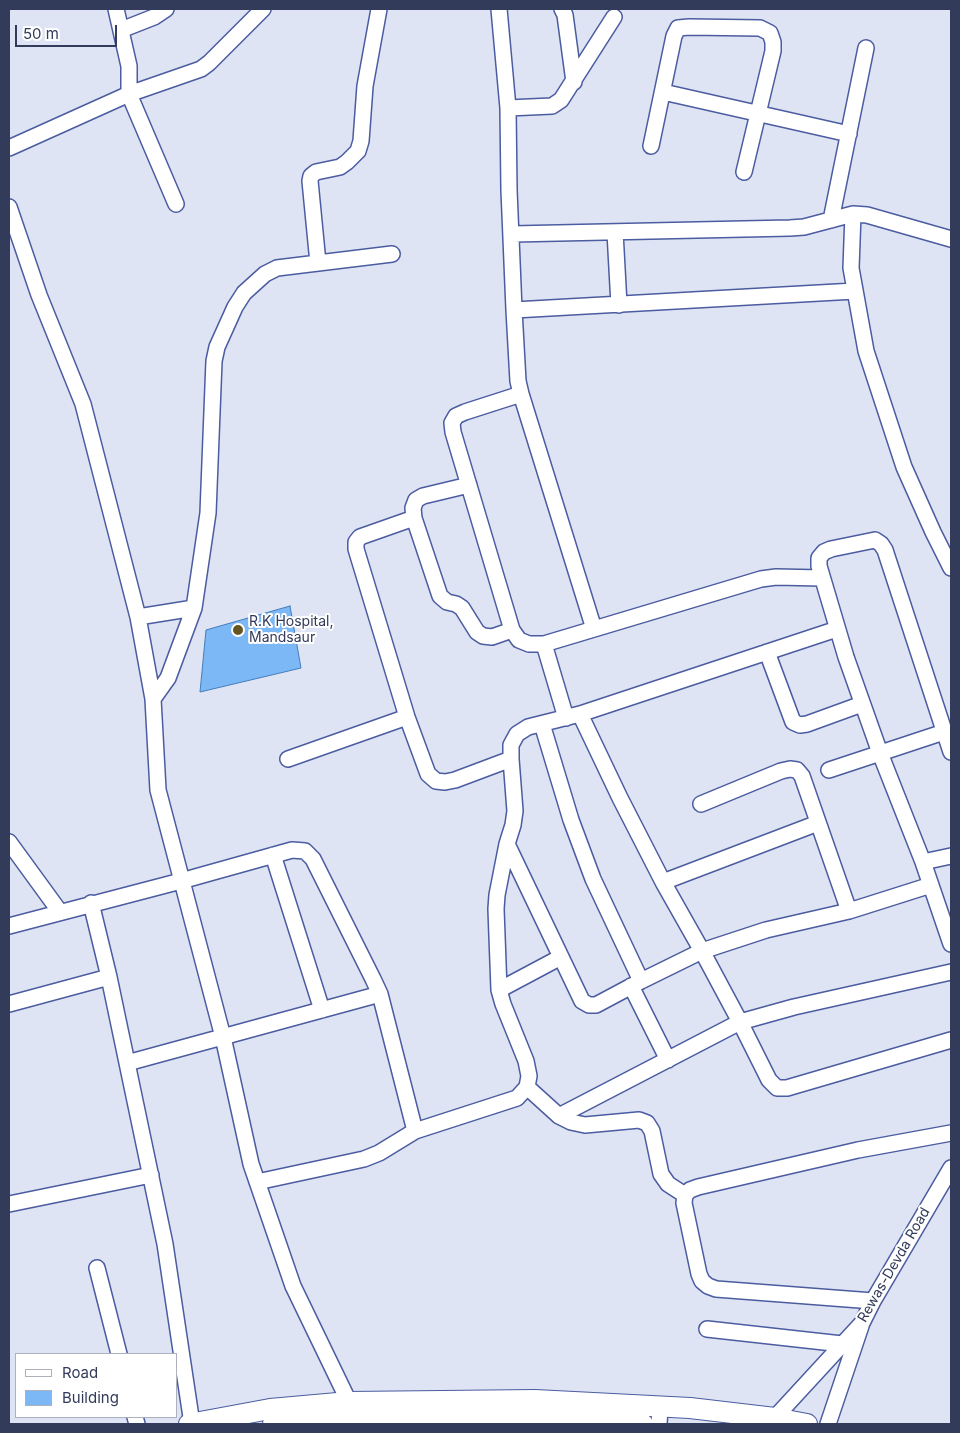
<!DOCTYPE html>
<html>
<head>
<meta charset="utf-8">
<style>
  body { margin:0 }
  #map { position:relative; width:960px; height:1433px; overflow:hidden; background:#dee4f3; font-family:Inter,sans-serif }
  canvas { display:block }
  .frame { position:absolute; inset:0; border:10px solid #323b5a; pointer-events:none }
  .legend { position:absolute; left:15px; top:1353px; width:162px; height:65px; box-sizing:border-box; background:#fff; border:1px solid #adb1bd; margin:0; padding:6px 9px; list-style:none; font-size:15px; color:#323b5a }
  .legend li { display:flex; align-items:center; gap:10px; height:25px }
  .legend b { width:25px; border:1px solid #adb1bd }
  .scale { position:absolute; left:15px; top:25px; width:102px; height:22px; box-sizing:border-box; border:2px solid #323b5a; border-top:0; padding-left:6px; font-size:15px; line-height:18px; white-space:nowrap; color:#323b5a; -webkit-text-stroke:4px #fff; paint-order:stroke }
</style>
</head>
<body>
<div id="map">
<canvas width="960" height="1433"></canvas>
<div class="frame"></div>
<ul class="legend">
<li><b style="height:6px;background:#fff"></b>Road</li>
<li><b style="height:14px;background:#7cb7f6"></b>Building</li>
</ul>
<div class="scale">50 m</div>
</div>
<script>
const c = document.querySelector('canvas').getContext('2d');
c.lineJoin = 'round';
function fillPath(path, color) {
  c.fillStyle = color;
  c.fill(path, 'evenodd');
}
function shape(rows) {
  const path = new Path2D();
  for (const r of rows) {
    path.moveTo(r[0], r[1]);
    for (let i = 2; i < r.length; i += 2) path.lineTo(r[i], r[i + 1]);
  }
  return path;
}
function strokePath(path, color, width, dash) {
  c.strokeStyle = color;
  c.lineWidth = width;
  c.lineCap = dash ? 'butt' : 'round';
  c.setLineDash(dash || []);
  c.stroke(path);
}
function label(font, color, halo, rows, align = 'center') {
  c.font = font + ' Inter,sans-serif';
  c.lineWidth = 4;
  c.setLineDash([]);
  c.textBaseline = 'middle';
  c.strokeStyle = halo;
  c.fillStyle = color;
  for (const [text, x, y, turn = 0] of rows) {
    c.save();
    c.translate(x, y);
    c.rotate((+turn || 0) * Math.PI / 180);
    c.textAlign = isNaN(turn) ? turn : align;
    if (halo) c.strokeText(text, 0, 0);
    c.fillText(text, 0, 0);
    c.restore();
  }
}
const building = shape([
  [290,606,301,668,200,692,206,630,290,606]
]);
fillPath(building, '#7cb7f6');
strokePath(building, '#447db8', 1);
const minor = shape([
  [116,9,129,66,129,94,176,204],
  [499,9,508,108,509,190,514,310,518,381,521,394,594,629],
  [562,9,565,15,574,82],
  [121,30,154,17,166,9],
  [663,92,849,134],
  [508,108,552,106,561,100,614,17],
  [651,146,674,36,678,28,689,27,760,28,770,33,773,42,773,51,744,172],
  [9,148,129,94,201,69,209,63,263,9],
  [9,207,39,295,83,404,138,617,153,699,158,790,223,1037,251,1164,293,1286,349,1402],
  [853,214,851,268,866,351,904,467,933,532,951,568],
  [831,220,866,48],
  [615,232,619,305],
  [512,234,790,228,804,227,853,214,867,215,951,239],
  [318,263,310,181,311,176,316,172,340,167,347,162,358,151,361,141,365,86,379,9],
  [514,310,855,291],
  [521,394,465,412,456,416,452,423,453,432,512,630,519,640,529,644,544,644,761,579,776,577,822,578],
  [469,485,423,496,416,500,413,508,414,518,440,596,447,602,456,604,462,608,477,632,483,636,492,637,512,630],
  [414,518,360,537,356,542,356,549,407,717,428,774,436,781,445,782,455,780,511,759],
  [138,617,194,608],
  [544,644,566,718],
  [767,652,793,722,800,725,807,724,862,704],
  [153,699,168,678,194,608,208,513,214,361,217,347,235,307,244,293,265,274,277,268,392,254],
  [580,714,620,798,663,882,702,951,740,1022,769,1080,777,1088,787,1088,951,1040],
  [542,724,571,820,593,879,641,981],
  [951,752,885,550,881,544,875,540,831,549,824,552,819,558,819,566,846,657,880,753,923,862,951,944],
  [288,759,407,717],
  [829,770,944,732],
  [701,804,781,771,790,769,797,770,802,776,849,911],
  [9,842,60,912],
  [507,844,582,1001,589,1005,596,1005,641,981,702,951,766,930,849,911,931,885],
  [273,855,322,1010],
  [923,862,951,856],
  [663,882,818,823],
  [91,903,109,977,165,1244,192,1424],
  [9,926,181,881,292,850,305,851,313,859,373,979,380,994,415,1131],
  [631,986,668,1060],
  [499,990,561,957],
  [9,1004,109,977],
  [127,1063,380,994],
  [527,1087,559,1116,571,1122,585,1125,639,1120,647,1123,652,1131,661,1174,668,1184,685,1195],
  [559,1116,740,1022,794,1007,951,972],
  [257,1182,364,1159,379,1153,415,1131,517,1098,527,1087,529,1076,526,1061,503,1004,499,990,496,909,497,895,507,844,513,825,515,811,511,759,511,745,517,734,528,727,580,714,837,629],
  [9,1204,151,1175],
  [97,1268,119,1354],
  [873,1301,716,1289,708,1286,702,1281,699,1274,684,1203,685,1195,690,1190,698,1187,858,1150,951,1133],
  [707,1329,842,1344],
  [135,1417,137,1424],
  [659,1424,660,1407],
  [769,1424,862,1323,873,1301,951,1168],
  [828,1424,861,1326]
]);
const major = shape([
  [189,1424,270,1409,349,1402,535,1400,690,1408,775,1418,807,1424],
  [273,1424,296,1421,521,1419,643,1424]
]);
strokePath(minor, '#4b5ca0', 18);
strokePath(major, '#4b5ca0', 22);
strokePath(minor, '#fff', 15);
strokePath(major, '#fff', 20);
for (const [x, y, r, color] of [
  [238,630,6,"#655422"]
]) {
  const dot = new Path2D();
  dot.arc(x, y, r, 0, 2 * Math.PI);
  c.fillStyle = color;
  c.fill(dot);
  strokePath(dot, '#fff', 2);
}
label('14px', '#323b5a', '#fff', [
  ["R.K Hospital,",249,622],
  ["Mandsaur",249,638]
], 'left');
label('14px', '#323b5a', '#fff', [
  ["Rewas-Devda Road",894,1265,-60]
]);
</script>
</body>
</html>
